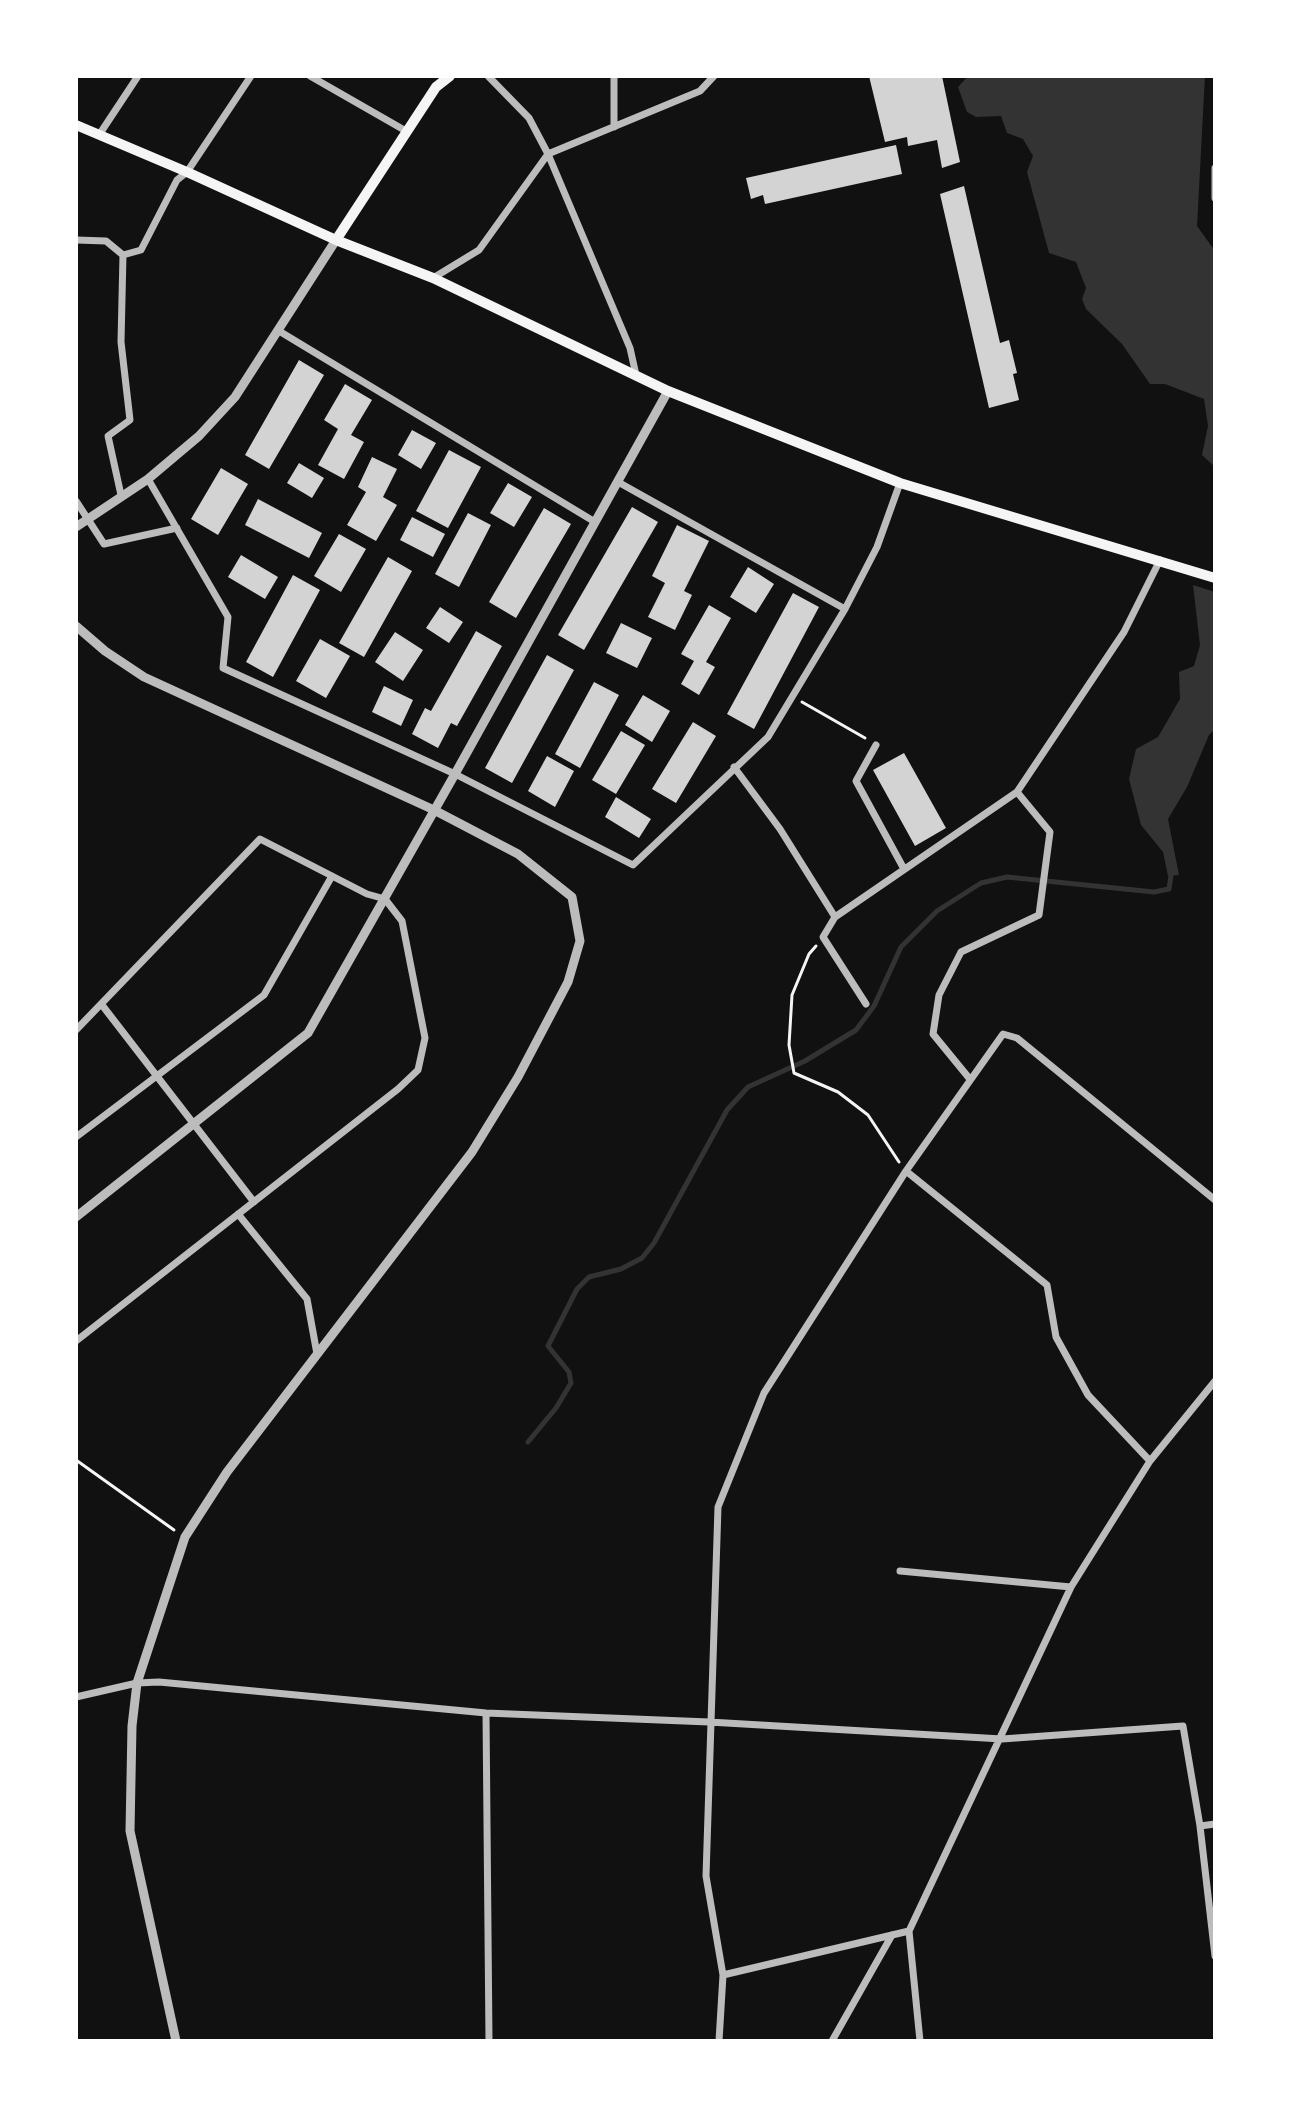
<!DOCTYPE html>
<html>
<head>
<meta charset="utf-8">
<style>
  body { margin:0 }
  #map { position:relative; width:1291px; height:2117px; overflow:hidden; background:#111; font-family:Quicksand,sans-serif }
  canvas { display:block }
  .frame { position:absolute; inset:0; border:78px solid #fff; pointer-events:none }
</style>
</head>
<body>
<div id="map">
<canvas width="1291" height="2117"></canvas>
<div class="frame"></div>
</div>
<script>
const c = document.querySelector('canvas').getContext('2d');
c.lineJoin = 'round';
function fillPath(path, color) {
  c.fillStyle = color;
  c.fill(path, 'evenodd');
}
function shape(rows) {
  const path = new Path2D();
  for (const r of rows) {
    path.moveTo(r[0], r[1]);
    for (let i = 2; i < r.length; i += 2) path.lineTo(r[i], r[i + 1]);
  }
  return path;
}
function strokePath(path, color, width, dash) {
  c.strokeStyle = color;
  c.lineWidth = width;
  c.lineCap = dash ? 'butt' : 'round';
  c.setLineDash(dash || []);
  c.stroke(path);
}
fillPath(shape([
  [968,76,1205,76,1197,226,1215,251,1215,467,1202,455,1208,426,1204,399,1165,384,1150,384,1122,344,1086,309,1082,299,1086,288,1076,262,1049,253,1027,172,1033,156,1023,139,1007,133,1001,116,976,117,967,112,958,87],
  [1193,585,1215,592,1215,729,1209,735,1187,787,1168,819,1179,875,1168,876,1163,852,1141,825,1129,779,1136,749,1158,737,1180,699,1179,672,1194,666,1200,645]
]), '#333');
strokePath(shape([
  [528,1442,556,1408,571,1383,569,1372,548,1346,577,1289,589,1277,621,1269,642,1258,654,1243,727,1110,748,1087,805,1061,856,1030,874,1006,901,947,937,911,981,883,1007,877,1154,892,1169,889,1172,869]
]), '#333', 5);
fillPath(shape([
  [869,76,942,76,960,162,942,168,937,140,908,146,907,137,885,142],
  [896,145,902,174,765,204,763,195,751,199,746,178],
  [964,186,1000,343,1009,340,1017,373,1013,374,1019,400,989,408,940,194],
  [299,360,324,375,269,469,245,455],
  [345,384,372,400,351,435,364,442,344,479,318,465,338,429,324,420],
  [412,430,436,443,421,469,398,455],
  [449,450,481,467,448,528,416,511],
  [372,457,397,469,383,497,397,505,376,541,347,525,366,492,358,487],
  [299,463,324,478,312,498,287,483],
  [221,468,248,484,218,535,191,519],
  [508,483,532,497,514,527,490,513],
  [258,499,322,533,309,558,245,525],
  [632,507,658,522,584,650,558,635],
  [544,508,571,524,516,618,489,602],
  [468,513,491,525,459,587,435,574],
  [412,517,445,534,433,557,400,540],
  [677,525,709,541,684,591,692,595,675,630,648,617,665,583,652,576],
  [339,534,366,549,341,592,314,576],
  [241,555,278,577,265,599,228,577],
  [388,557,412,571,364,657,339,643],
  [748,567,774,584,756,613,730,597],
  [293,575,320,590,273,677,246,662],
  [793,593,819,607,754,729,727,714],
  [709,605,731,618,706,662,715,667,699,695,681,684,694,661,681,654],
  [440,607,463,622,449,643,426,628],
  [621,623,652,638,637,668,606,653],
  [476,631,502,646,457,726,451,723,438,748,412,734,425,708,431,711],
  [395,632,423,650,403,681,375,662],
  [320,639,350,656,326,698,296,681],
  [547,655,574,670,512,783,485,768],
  [594,682,619,695,580,768,555,754],
  [384,686,413,700,401,726,372,712],
  [643,695,670,711,652,742,625,725],
  [693,722,716,736,676,803,652,789],
  [621,731,645,745,616,794,592,780],
  [904,753,946,828,915,846,873,770],
  [547,756,574,771,555,807,528,791],
  [616,797,651,819,639,838,605,817]
]), '#d3d3d3');
strokePath(shape([
  [802,702,865,738],
  [816,946,809,954,792,995,789,1045,794,1073,838,1092,868,1115,899,1162],
  [76,1460,174,1530]
]), '#f5f5f5', 3);
strokePath(shape([
  [310,76,406,131],
  [488,76,529,118,548,154,630,348,636,375],
  [614,76,614,127],
  [99,135,138,76],
  [1215,168,1215,198],
  [76,240,106,241,123,255,121,342,130,420,108,436,121,495],
  [123,255,141,250,177,180,187,172,251,76],
  [433,278,479,250,548,154,700,91,714,76],
  [279,331,595,522],
  [148,479,228,617,223,668,455,774,633,865,768,737,845,609,877,547,900,483],
  [618,482,845,609],
  [76,501,104,544,177,528],
  [876,745,856,781,904,869],
  [734,767,780,829,835,917,1017,792,1124,632,1160,560],
  [835,917,823,937,866,1004],
  [102,1005,254,1202],
  [76,1030,260,839,367,894,385,899,402,921,425,1038,418,1070,398,1089,76,1341],
  [969,1078,933,1034,939,995,961,952,1039,915,1050,832,1017,792],
  [76,1137,264,995,332,876],
  [906,1171,1047,1285,1056,1337,1088,1395,1150,1461],
  [238,1214,307,1299,317,1354],
  [900,1571,1071,1587],
  [76,1697,137,1683,159,1682,486,1713,709,1722,1002,1739,1183,1726,1200,1826,1215,1956],
  [486,1713,489,2041],
  [1200,1826,1215,1824],
  [723,1975,909,1931],
  [719,2041,723,1975,706,1876,718,1507,764,1393,906,1171,1003,1034,1017,1038,1215,1200],
  [832,2041,892,1935],
  [920,2041,909,1931,1071,1587,1150,1461,1215,1381]
]), '#bcbcbc', 7);
strokePath(shape([
  [76,527,148,479,199,436,235,397,336,240],
  [76,626,105,651,144,677,434,810,518,854,572,897,580,941,568,982,518,1077,472,1152,227,1472,185,1537,137,1683,132,1726,130,1831,176,2041],
  [76,1217,308,1033,455,774,668,391]
]), '#bcbcbc', 9);
strokePath(shape([
  [76,125,187,172,336,240,433,278,668,391,900,483,1215,578],
  [336,240,436,87,450,76]
]), '#f5f5f5', 10);
</script>
</body>
</html>
